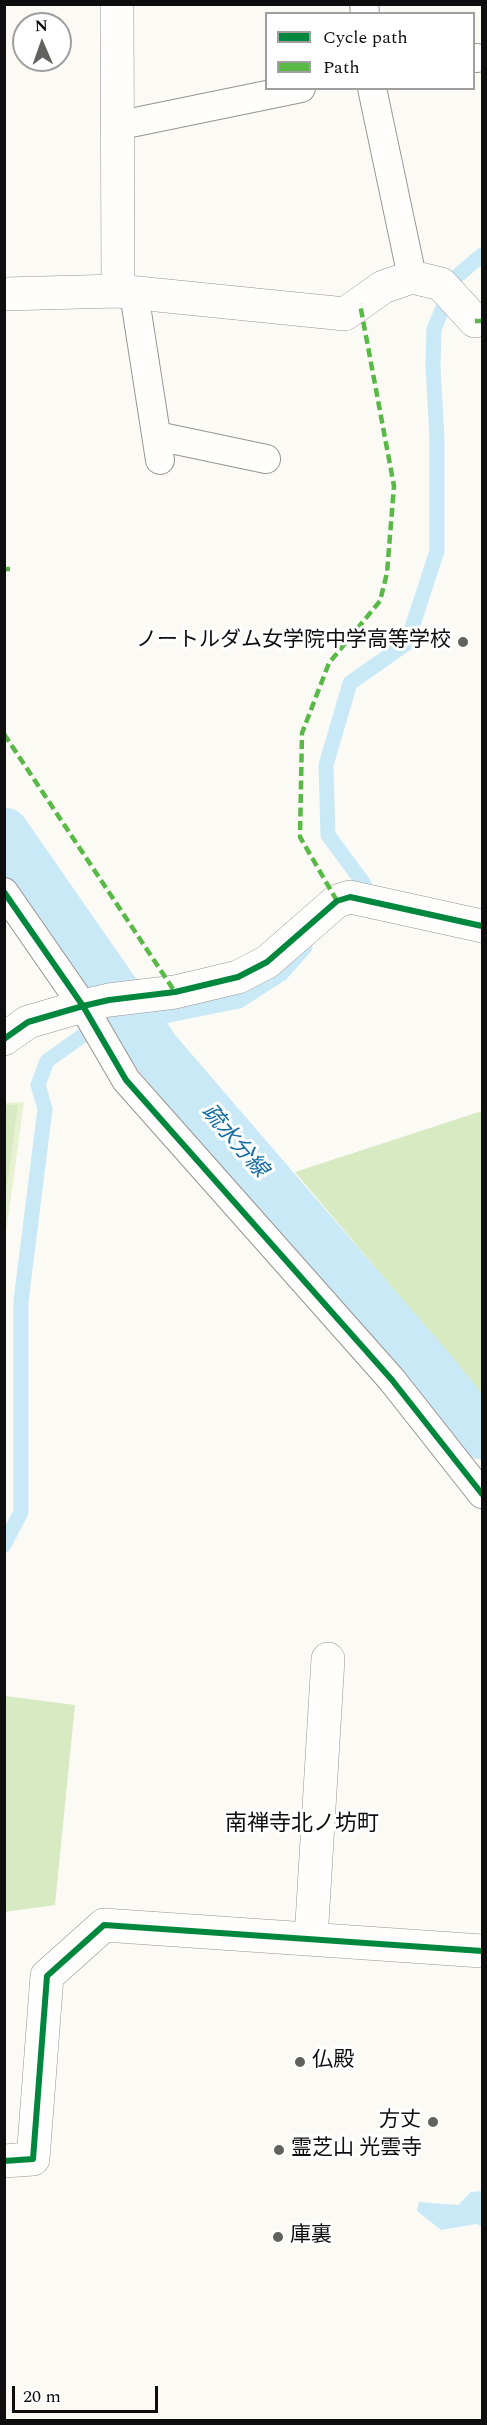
<!DOCTYPE html>
<html>
<head>
<meta charset="utf-8">
<style>
  body { margin:0 }
  #map { position:relative; width:487px; height:2425px; overflow:hidden; background:#fcfaf4; font-family:Spectral,serif }
  canvas { display:block }
  .frame { position:absolute; inset:0; border:6px solid #0e0e0e; pointer-events:none }
  .legend { position:absolute; left:265px; top:12px; width:210px; height:78px; box-sizing:border-box; background:#fff; border:2px solid #9f9f9f; margin:0; padding:8px 10px; list-style:none; font-size:18px; color:#0e0e0e }
  .legend li { display:flex; align-items:center; gap:12px; height:30px }
  .legend b { width:30px; border:2px solid #9f9f9f }
  .north { position:absolute; left:12px; top:12px; width:60px; height:60px; box-sizing:border-box; background:#fff; border:2px solid #9f9f9f; border-radius:50%; rotate:358deg; font-size:16px; font-weight:700; line-height:24px; text-align:center; color:#0e0e0e }
  .north::after { content:''; display:block; margin:auto; width:21px; height:27px; background:#61615e; clip-path:polygon(50% 0,100% 100%,50% 72%,0 100%) }
  .scale { position:absolute; left:12px; top:2386px; width:146px; height:27px; box-sizing:border-box; border:3px solid #0e0e0e; border-top:0; padding-left:8px; font-size:18px; line-height:21px; white-space:nowrap; color:#0e0e0e; -webkit-text-stroke:4px #fff; paint-order:stroke }
</style>
</head>
<body>
<div id="map">
<canvas width="487" height="2425"></canvas>
<div class="frame"></div>
<ul class="legend">
<li><b style="height:8px;background:#00873e"></b>Cycle path</li>
<li><b style="height:8px;background:#58b947"></b>Path</li>
</ul>
<div class="north">N</div>
<div class="scale">20 m</div>
</div>
<script>
const c = document.querySelector('canvas').getContext('2d');
c.lineJoin = 'round';
function fillPath(path, color) {
  c.fillStyle = color;
  c.fill(path, 'evenodd');
}
function shape(rows) {
  const path = new Path2D();
  for (const r of rows) {
    path.moveTo(r[0], r[1]);
    for (let i = 2; i < r.length; i += 2) path.lineTo(r[i], r[i + 1]);
  }
  return path;
}
function strokePath(path, color, width, dash) {
  c.strokeStyle = color;
  c.lineWidth = width;
  c.lineCap = dash ? 'butt' : 'round';
  c.setLineDash(dash || []);
  c.stroke(path);
}
function label(font, color, halo, rows, align = 'center') {
  c.font = font + ' Spectral,"Noto Sans JP",serif';
  c.lineWidth = 6;
  c.setLineDash([]);
  c.textBaseline = 'middle';
  c.strokeStyle = halo;
  c.fillStyle = color;
  for (const [text, x, y, turn = 0] of rows) {
    c.save();
    c.translate(x, y);
    c.rotate((+turn || 0) * Math.PI / 180);
    c.textAlign = isNaN(turn) ? turn : align;
    if (halo) c.strokeText(text, 0, 0);
    c.fillText(text, 0, 0);
    c.restore();
  }
}
fillPath(shape([
  [24,1102,5,1240,5,1103]
]), '#e7f2d3');
fillPath(shape([
  [5,1105,18,1105,5,1200,4,1105],
  [482,1111,482,1394,295,1172],
  [5,1696,75,1705,55,1905,5,1912]
]), '#d8eac1');
fillPath(shape([
  [482,2191,482,2226,476,2224,441,2230,417,2211,419,2202,458,2205,471,2192]
]), '#c9e9f7');
strokePath(shape([
  [364,884,328,835,326,765,350,683,407,643,437,551,437,439,433,366,434,329,456,277,482,255],
  [4,1545,21,1512,21,1301,45,1109,38,1085,47,1061,89,1031,124,1022,160,1017,239,1001,281,974,305,947]
]), '#c9e9f7', 15);
strokePath(shape([
  [4,833,156,1052,435,1376,482,1434]
]), '#c9e9f7', 51);
const service = shape([
  [364,4,365,14],
  [474,58,477,58],
  [372,88,412,277],
  [116,126,301,88],
  [134,293,160,460],
  [157,436,266,459],
  [4,892,83,1006,126,1080,392,1380,482,1494]
]);
const minor = shape([
  [117,4,118,291],
  [4,294,118,291,345,314,383,287,412,277,441,284,475,321],
  [4,1039,28,1022,83,1006,109,1000,175,992,238,977,267,962,337,901,350,897,482,926],
  [311,1939,328,1659],
  [4,2161,33,2159,47,1976,104,1925,482,1951]
]);
strokePath(service, '#959492', 30);
strokePath(minor, '#959492', 34);
strokePath(service, '#fffefd', 28);
strokePath(minor, '#fffefd', 33);
strokePath(shape([
  [475,321,482,321],
  [4,569,10,569],
  [4,734,175,992],
  [337,901,300,837,302,733,329,663,380,601,387,573,394,486,360,304]
]), '#58b947', 4.5, [9, 4.5]);
strokePath(shape([
  [4,892,83,1006,126,1080,392,1380,482,1494],
  [4,1039,28,1022,83,1006,109,1000,175,992,238,977,267,962,337,901,350,897,482,926],
  [4,2161,33,2159,47,1976,104,1925,482,1951]
]), '#00873e', 6);
for (const [x, y, r, color] of [
  [463,642,6,"#61615e"],
  [300,2062,6,"#61615e"],
  [433,2122,6,"#61615e"],
  [279,2150,6,"#61615e"],
  [278,2237,6,"#61615e"]
]) {
  const dot = new Path2D();
  dot.arc(x, y, r, 0, 2 * Math.PI);
  c.fillStyle = color;
  c.fill(dot);
  strokePath(dot, '#fff', 2);
}
label('21px', '#0e0e0e', '#fff', [
  ["ノートルダム女学院中学高等学校",451,642,"right"],
  ["仏殿",312,2062],
  ["方丈",421,2122,"right"],
  ["霊芝山 光雲寺",291,2150],
  ["庫裏",290,2237]
], 'left');
label('italic 22px', '#136da4', '#fff', [
  ["疏水分線",233,1142,49]
]);
label('22px', '#0e0e0e', '#fff', [
  ["南禅寺北ノ坊町",302,1826]
]);
</script>
</body>
</html>
